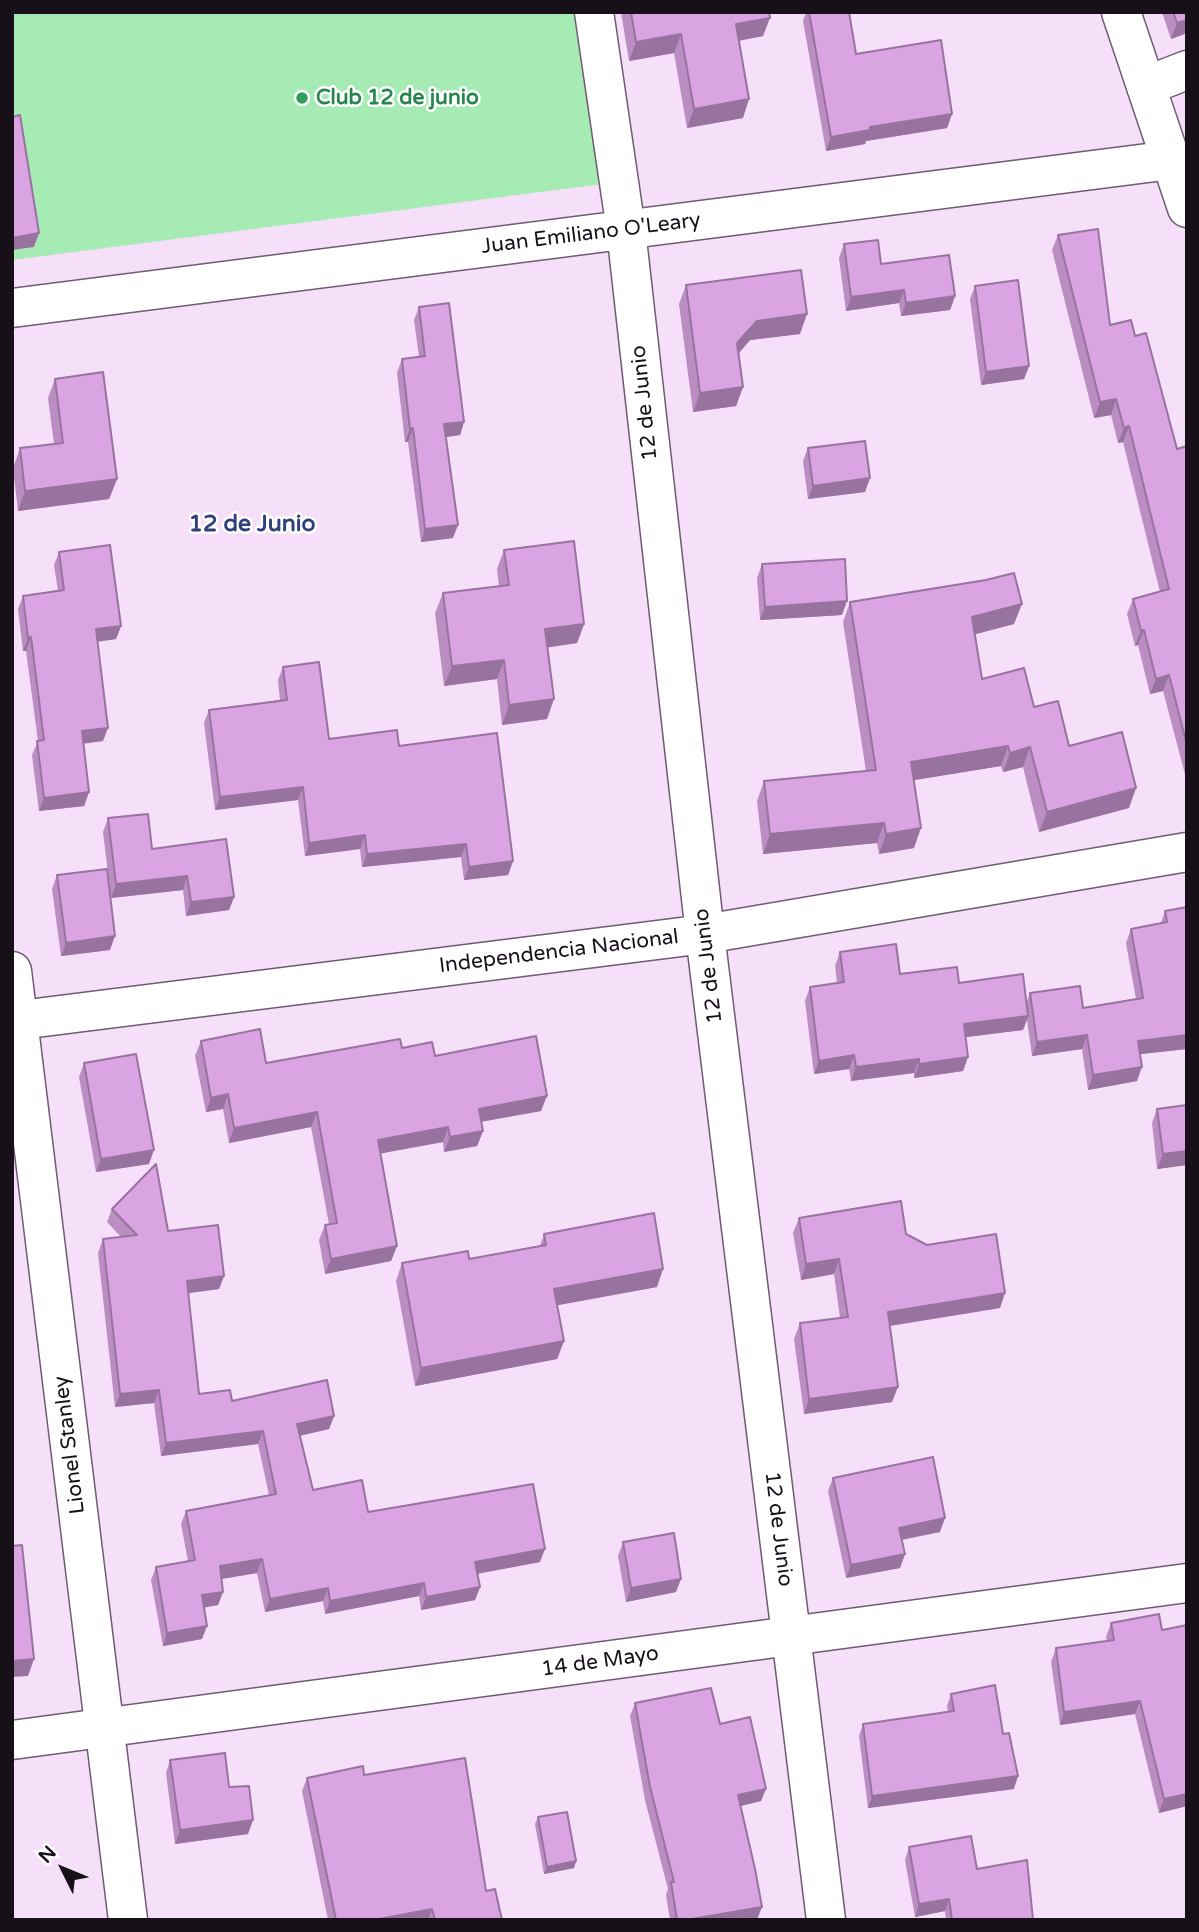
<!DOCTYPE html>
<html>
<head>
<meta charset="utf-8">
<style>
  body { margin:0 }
  #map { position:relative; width:1199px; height:1932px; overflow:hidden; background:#f5dff9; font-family:"Varela Round",sans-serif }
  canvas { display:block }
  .frame { position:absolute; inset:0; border:14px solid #171019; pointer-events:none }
  .north { position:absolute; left:28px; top:1834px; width:70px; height:70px; -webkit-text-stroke:5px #fff; paint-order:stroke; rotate:313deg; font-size:19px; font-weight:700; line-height:28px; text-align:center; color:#171019 }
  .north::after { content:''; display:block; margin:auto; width:24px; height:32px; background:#171019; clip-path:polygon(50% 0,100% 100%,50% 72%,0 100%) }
</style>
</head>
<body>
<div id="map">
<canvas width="1199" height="1932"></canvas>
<div class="frame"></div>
<div class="north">N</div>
</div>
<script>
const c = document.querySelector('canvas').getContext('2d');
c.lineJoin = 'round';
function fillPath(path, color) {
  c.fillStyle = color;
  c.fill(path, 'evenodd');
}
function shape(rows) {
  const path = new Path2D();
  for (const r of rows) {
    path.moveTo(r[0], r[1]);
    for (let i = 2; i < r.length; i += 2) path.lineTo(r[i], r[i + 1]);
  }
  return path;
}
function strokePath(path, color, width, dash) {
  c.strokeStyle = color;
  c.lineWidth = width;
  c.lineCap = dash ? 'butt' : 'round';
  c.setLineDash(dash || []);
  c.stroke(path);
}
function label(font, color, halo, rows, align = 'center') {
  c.font = font + ' "Varela Round",sans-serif';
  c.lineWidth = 5;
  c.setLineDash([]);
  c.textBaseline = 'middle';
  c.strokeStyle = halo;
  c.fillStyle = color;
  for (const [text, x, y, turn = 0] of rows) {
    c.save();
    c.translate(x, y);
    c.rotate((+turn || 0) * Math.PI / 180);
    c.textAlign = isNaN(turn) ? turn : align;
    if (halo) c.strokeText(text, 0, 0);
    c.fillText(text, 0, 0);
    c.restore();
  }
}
fillPath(shape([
  [12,12,579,12,603,184,12,260]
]), '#a6eab4');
const street = shape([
  [594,12,626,230,705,934,826,1920],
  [1146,86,1187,70],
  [12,308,1171,160],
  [12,971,128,1920],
  [12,1021,705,934,1187,852],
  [12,1740,1187,1583]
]);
const secondary = shape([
  [1121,12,1187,208]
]);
strokePath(street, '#6f5c72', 41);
strokePath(secondary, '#6f5c72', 41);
strokePath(street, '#fff', 38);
strokePath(secondary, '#fff', 38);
fillPath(shape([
  [621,12,769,12,763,36,739,41,743,118,687,128,674,53,629,61],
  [806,12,849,12,856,54,952,114,947,128,866,141,865,144,826,151,803,21],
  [1162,12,1187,12,1187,33,1171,39],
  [1058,235,1110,325,1135,336,1177,449,1187,446,1187,782,1163,691,1150,694,1138,645,1135,646,1127,614,1133,599,1160,592,1123,442,1118,443,1111,415,1094,418,1052,250],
  [844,244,881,264,955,296,950,310,901,316,899,303,846,311,839,258],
  [686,285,800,334,750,340,739,353,743,387,736,406,693,412,679,304],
  [975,286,1029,366,1024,379,981,385,970,299],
  [419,307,464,422,460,435,446,437,453,538,421,542,408,442,405,442,397,373,402,359,419,357,414,320],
  [55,379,117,479,109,499,18,511,13,468,20,448,54,444,48,398],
  [808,448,865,492,808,499,803,461],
  [504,550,584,624,577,643,547,647,547,719,502,725,497,679,444,686,435,613,443,593,499,586,497,569],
  [59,552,121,626,116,639,98,642,103,741,83,744,89,792,84,806,39,811,32,755,38,741,26,651,23,651,18,609,23,596,58,591,54,565],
  [762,564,842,615,760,620,757,578],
  [850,602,1014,624,975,634,982,679,1034,707,1069,746,1129,808,1039,832,1023,767,1003,772,1001,766,913,780,914,848,879,854,877,843,763,854,757,801,764,781,866,771,843,622],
  [283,667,329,739,399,746,513,861,508,875,464,880,461,857,362,867,360,849,305,856,298,800,215,810,204,723,209,710,280,700,278,680],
  [108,818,152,849,234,897,229,910,186,916,183,890,111,898,103,832],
  [57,875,110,950,61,956,52,889],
  [1187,907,1187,1049,1140,1054,1137,1081,1088,1090,1082,1049,1032,1056,1027,1020,1023,1030,965,1037,968,1057,963,1071,914,1078,914,1073,851,1081,849,1069,814,1074,805,1001,810,987,837,983,835,966,840,952,900,974,959,983,1026,1004,1030,993,1083,1008,1136,999,1126,943,1131,929,1161,923,1165,911],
  [201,1041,266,1063,402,1048,435,1056,541,1111,481,1122,483,1131,477,1146,444,1152,443,1142,380,1153,397,1246,391,1261,325,1274,319,1240,325,1225,329,1224,311,1127,229,1143,223,1109,206,1112,195,1056],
  [84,1063,149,1164,96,1172,79,1077],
  [1187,1105,1187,1165,1157,1169,1152,1123,1157,1109],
  [112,1209,168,1231,224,1276,219,1289,188,1293,199,1394,232,1401,334,1416,329,1429,300,1436,313,1490,368,1512,540,1562,477,1574,480,1587,475,1600,421,1610,419,1596,325,1614,323,1601,265,1612,257,1573,221,1579,223,1592,218,1605,204,1607,202,1639,163,1646,151,1580,156,1567,188,1561,181,1524,186,1511,269,1495,258,1444,161,1456,154,1403,115,1407,98,1253,103,1239,121,1237,107,1222],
  [799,1218,906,1234,1000,1308,890,1326,892,1402,804,1414,794,1339,800,1323,840,1318,834,1274,801,1280,793,1233],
  [544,1234,657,1287,557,1305,564,1341,557,1359,415,1386,396,1281,402,1263,469,1259,540,1246],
  [833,1478,940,1532,902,1540,905,1554,900,1568,846,1578,828,1491],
  [623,1542,676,1592,626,1602,618,1556],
  [1111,1623,1162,1630,1187,1625,1187,1806,1159,1813,1135,1714,1060,1725,1051,1662,1056,1648,1107,1641,1106,1637],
  [951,1694,1003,1734,1014,1789,868,1808,859,1736,863,1724,948,1712,947,1706],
  [635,1703,720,1724,761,1801,740,1806,757,1920,670,1920,666,1895,668,1889,645,1800,630,1716],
  [170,1760,229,1787,248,1834,175,1844,166,1773],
  [307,1778,486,1891,502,1920,328,1920,302,1791],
  [538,1817,576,1861,574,1868,544,1874,535,1824],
  [909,1847,977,1869,1033,1920,946,1920,945,1911,915,1917,905,1860]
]), '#bb8dc3');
fillPath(shape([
  [770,18,763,36,730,42,736,24],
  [1187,20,1187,33,1171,39,1177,23],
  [681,34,674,53,629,61,636,42],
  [749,99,743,118,687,128,694,109],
  [952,114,947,128,866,141,865,144,826,151,831,137,870,127],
  [39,233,34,247,12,250,12,238],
  [904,290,899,303,846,311,851,297],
  [955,296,950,310,901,316,906,303],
  [807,314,800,334,750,340,730,363,737,343,757,321],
  [1029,366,1024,379,981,385,986,372],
  [743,387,736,406,693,412,700,393],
  [1116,399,1111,415,1094,418,1100,402],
  [464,422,460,435,440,438,444,424],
  [1129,426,1123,442,1118,443,1124,428],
  [413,428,408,442,405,442,410,429],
  [870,478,865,492,808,499,813,486],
  [117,479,109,499,18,511,25,491],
  [458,525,453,538,421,542,425,529],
  [847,601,842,615,760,620,765,607],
  [1022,604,1014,624,965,637,972,617],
  [584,624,577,643,538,649,545,629],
  [121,626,116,639,91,642,96,629],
  [1144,630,1138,645,1135,646,1141,631],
  [31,637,26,651,23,651,28,638],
  [504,660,497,679,444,686,452,666],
  [1169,675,1163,691,1150,694,1156,679],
  [554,699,547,719,502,725,509,705],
  [108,728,103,741,77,744,82,731],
  [1008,746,1001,766,903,782,911,762],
  [1030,747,1023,767,1003,772,1010,753],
  [303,787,298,800,215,810,220,797],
  [1136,788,1129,808,1039,832,1047,812],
  [89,792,84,806,39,811,44,798],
  [884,823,877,843,763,854,770,834],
  [921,828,914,848,879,854,886,834],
  [365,835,360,849,305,856,309,843],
  [466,844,461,857,362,867,367,854],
  [513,861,508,875,464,880,469,867],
  [187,876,183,890,111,898,116,884],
  [234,897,229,910,186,916,191,902],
  [115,936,110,950,61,956,66,943],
  [1028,1016,1023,1030,959,1038,964,1024],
  [1087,1035,1082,1049,1032,1056,1037,1042],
  [1187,1035,1187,1049,1133,1055,1138,1041],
  [854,1055,849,1069,814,1074,819,1061],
  [968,1057,963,1071,914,1078,919,1064],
  [919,1059,914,1073,851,1081,856,1067],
  [1142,1067,1137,1081,1088,1090,1093,1075],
  [228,1094,223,1109,206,1112,211,1098],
  [547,1096,541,1111,473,1123,479,1109],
  [317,1112,311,1127,229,1143,234,1128],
  [448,1127,443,1142,373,1155,378,1140],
  [483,1131,477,1146,444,1152,450,1137],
  [154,1150,149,1164,96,1172,101,1159],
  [1187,1151,1187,1165,1157,1169,1163,1154],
  [397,1246,391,1261,325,1274,331,1259],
  [839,1259,834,1274,801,1280,806,1264],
  [663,1269,657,1287,548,1307,554,1289],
  [224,1276,219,1289,182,1294,187,1281],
  [1005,1293,1000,1308,882,1327,888,1312],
  [564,1341,557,1359,415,1386,421,1368],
  [898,1387,892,1402,804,1414,809,1399],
  [159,1390,154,1403,115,1407,120,1394],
  [334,1416,329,1429,293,1437,297,1424],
  [263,1431,258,1444,161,1456,166,1443],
  [945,1518,940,1532,894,1541,899,1528],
  [545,1549,540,1562,470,1575,475,1562],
  [905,1554,900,1568,846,1578,851,1565],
  [262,1559,257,1573,215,1580,220,1566],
  [681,1579,676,1592,626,1602,631,1588],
  [424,1583,419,1596,325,1614,330,1601],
  [480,1587,475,1600,421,1610,426,1597],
  [328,1588,323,1601,265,1612,270,1599],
  [223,1592,218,1605,197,1609,202,1595],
  [207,1626,202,1639,163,1646,167,1633],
  [34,1659,28,1676,12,1677,12,1661],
  [1140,1701,1135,1714,1060,1725,1064,1712],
  [1018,1776,1014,1789,868,1808,872,1796],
  [766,1789,761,1801,733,1808,738,1795],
  [1187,1794,1187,1806,1159,1813,1164,1799],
  [253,1820,248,1834,175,1844,180,1830],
  [576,1861,574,1868,544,1874,547,1867],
  [949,1899,945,1911,915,1917,919,1904],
  [762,1907,757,1920,686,1920],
  [432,1909,428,1920,374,1920]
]), '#99739f');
const building = shape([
  [631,12,769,12,770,18,736,24,749,99,694,109,681,34,636,42,631,12],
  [809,12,849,12,856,54,941,40,952,114,870,127,870,130,831,137,809,12],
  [1173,12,1187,12,1187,20,1177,23,1173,12],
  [20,115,39,233,12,238,12,117,20,115],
  [1098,229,1110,325,1131,320,1135,336,1146,333,1177,449,1187,446,1187,745,1169,675,1156,679,1144,630,1141,631,1133,599,1169,589,1129,426,1124,428,1116,399,1100,402,1058,235,1098,229],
  [878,240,881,264,949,255,955,296,906,303,904,290,851,297,844,244,878,240],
  [801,270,807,314,757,321,737,343,743,387,700,393,686,285,801,270],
  [1018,280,1029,366,986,372,975,286,1018,280],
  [449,303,464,422,444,424,458,525,425,529,413,428,410,429,402,359,425,356,419,307,449,303],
  [103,372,117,479,25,491,20,448,63,443,55,379,103,372],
  [865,441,870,478,813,486,808,448,865,441],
  [574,541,584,624,545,629,554,699,509,705,504,660,452,666,443,593,509,585,504,550,574,541],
  [110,545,121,626,96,629,108,728,82,731,89,792,44,798,37,741,44,740,31,637,28,638,23,596,64,590,59,552,110,545],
  [845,559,847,601,765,607,762,564,845,559],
  [1014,573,1022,604,972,617,982,679,1024,668,1034,707,1058,701,1069,746,1122,732,1136,788,1047,812,1030,747,1010,753,1008,746,911,762,921,828,886,834,884,823,770,834,764,781,876,770,850,602,986,580,1014,573],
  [319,662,329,739,397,730,399,746,497,733,513,861,469,867,466,844,367,854,365,835,309,843,303,787,220,797,209,710,287,700,283,667,319,662],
  [148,814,152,849,226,839,234,897,191,902,187,876,116,884,108,818,148,814],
  [107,869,115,936,66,943,57,875,107,869],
  [1187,907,1187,1035,1138,1041,1142,1067,1093,1075,1087,1035,1037,1042,1030,993,1080,986,1083,1008,1143,998,1131,929,1167,922,1165,911,1187,907],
  [896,944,900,974,957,967,959,983,1023,974,1028,1016,964,1024,968,1057,919,1064,919,1059,856,1067,854,1055,819,1061,810,987,844,982,840,952,896,944],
  [260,1029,266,1063,400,1039,402,1048,432,1042,435,1056,536,1036,547,1096,479,1109,483,1131,450,1137,448,1127,378,1140,397,1246,331,1259,325,1225,337,1223,317,1112,234,1128,228,1094,211,1098,201,1041,260,1029],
  [136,1054,154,1150,101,1159,84,1063,136,1054],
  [1187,1105,1187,1151,1163,1154,1157,1109,1187,1105],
  [156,1164,168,1231,218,1225,224,1276,187,1281,199,1394,230,1390,232,1401,327,1380,334,1416,297,1424,313,1490,362,1480,368,1512,533,1484,545,1549,475,1562,480,1587,426,1597,424,1583,330,1601,328,1588,270,1599,262,1559,220,1566,223,1592,202,1595,207,1626,167,1633,156,1567,195,1560,186,1511,276,1494,263,1431,166,1443,159,1390,120,1394,103,1239,137,1235,112,1209,156,1164],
  [901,1201,906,1234,927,1245,996,1234,1005,1293,888,1312,898,1387,809,1399,800,1323,848,1317,839,1259,806,1264,799,1218,901,1201],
  [654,1213,663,1269,554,1289,564,1341,421,1368,402,1263,468,1251,469,1259,546,1245,544,1234,654,1213],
  [933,1457,945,1518,899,1528,905,1554,851,1565,833,1478,933,1457],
  [674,1533,681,1579,631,1588,623,1542,674,1533],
  [22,1545,34,1659,12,1661,12,1546,22,1545],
  [1159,1614,1162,1630,1187,1625,1187,1794,1164,1799,1140,1701,1064,1712,1056,1648,1114,1640,1111,1623,1159,1614],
  [995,1685,1003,1734,1009,1733,1018,1776,872,1796,863,1724,954,1711,951,1694,995,1685],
  [711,1688,720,1724,750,1717,766,1789,738,1795,755,1869,762,1907,686,1920,677,1920,671,1882,674,1882,650,1787,635,1703,711,1688],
  [225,1753,229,1787,249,1786,253,1820,180,1830,170,1760,225,1753],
  [465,1758,486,1891,495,1889,502,1920,435,1920,432,1909,374,1920,336,1920,307,1778,363,1766,364,1775,465,1758],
  [567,1812,576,1861,547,1867,538,1817,567,1812],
  [971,1836,977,1869,1027,1860,1033,1920,952,1920,949,1899,919,1904,909,1847,971,1836]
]);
fillPath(building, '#daa4e3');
strokePath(building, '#99739f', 2);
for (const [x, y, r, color] of [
  [302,98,7,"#2e9e5b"]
]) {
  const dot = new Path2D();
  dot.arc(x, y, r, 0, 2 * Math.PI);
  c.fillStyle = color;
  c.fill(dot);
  strokePath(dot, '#fff', 2.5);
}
label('bold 21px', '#27864d', '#fff', [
  ["Club 12 de junio",316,98]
], 'left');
label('21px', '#171019', '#fff', [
  ["Juan Emiliano O'Leary",591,234,-7],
  ["12 de Junio",645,403,-96],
  ["Independencia Nacional",559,952,-7],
  ["12 de Junio",709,966,-97],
  ["Lionel Stanley",70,1445,-97],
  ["12 de Junio",778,1529,83],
  ["14 de Mayo",600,1662,-8]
]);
label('bold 23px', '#2f417b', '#fff', [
  ["12 de Junio",252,525]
]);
</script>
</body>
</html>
